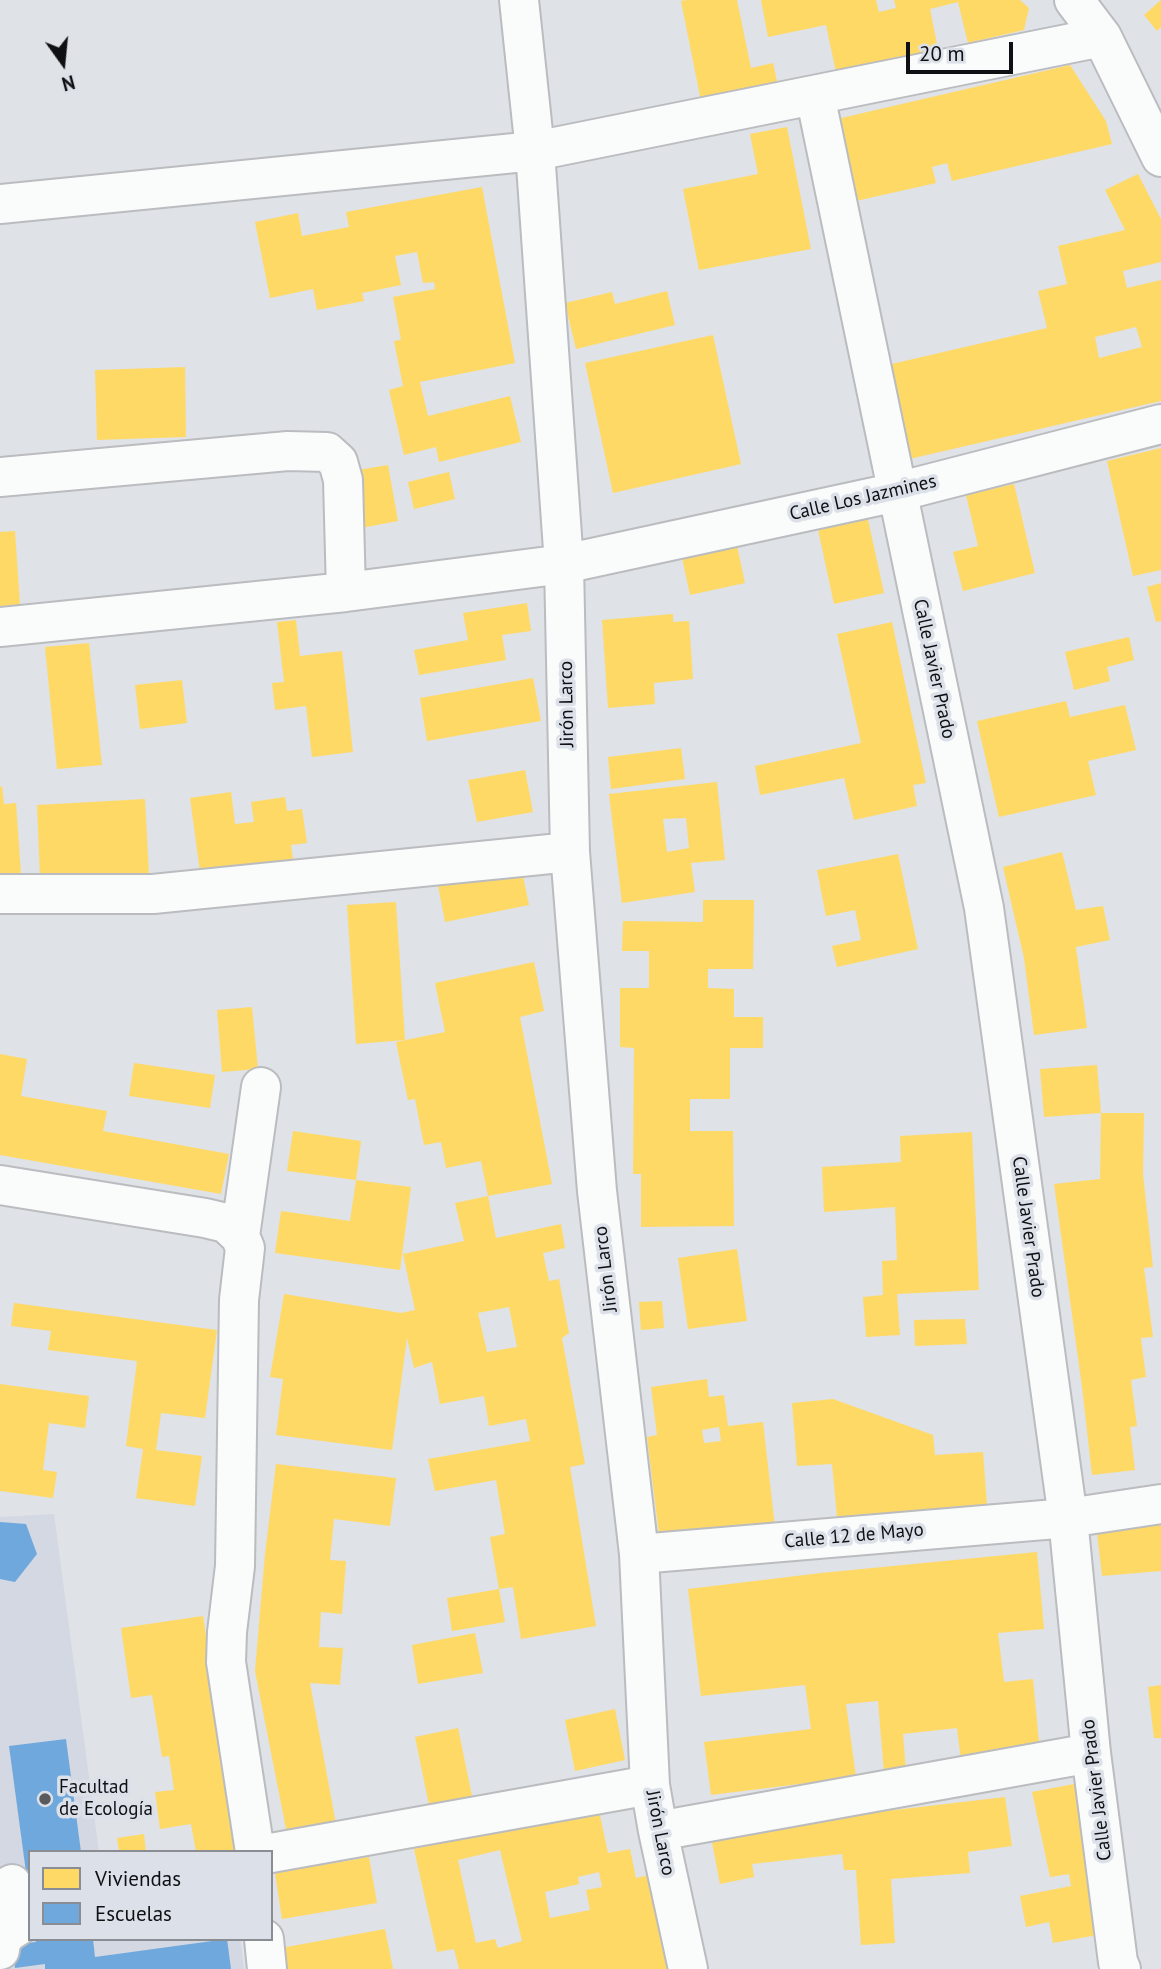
<!DOCTYPE html>
<html>
<head>
<meta charset="utf-8">
<style>
  body { margin:0 }
  #map { position:relative; width:1161px; height:1969px; overflow:hidden; background:#dfe2e6; font-family:"PT Sans",sans-serif }
  canvas { display:block }
  .legend { position:absolute; left:28px; top:1850px; width:245px; height:91px; box-sizing:border-box; background:#dce1e9; border:2px solid #8a8d93; margin:0; padding:9px 12px; list-style:none; font-size:21px; color:#0f1013 }
  .legend li { display:flex; align-items:center; gap:14px; height:35px }
  .legend b { width:35px; border:2px solid #8a8d93 }
  .north { position:absolute; left:28px; top:28px; width:70px; height:70px; -webkit-text-stroke:5px #dce1e9; paint-order:stroke; rotate:165deg; font-size:19px; font-weight:700; line-height:28px; text-align:center; color:#0f1013 }
  .north::after { content:''; display:block; margin:auto; width:24px; height:32px; background:#0f1013; clip-path:polygon(50% 0,100% 100%,50% 72%,0 100%) }
  .scale { position:absolute; left:906px; top:42px; width:107px; height:32px; box-sizing:border-box; border:4px solid #0f1013; border-top:0; padding-left:9px; font-size:21px; line-height:24px; white-space:nowrap; color:#0f1013; -webkit-text-stroke:5px #dce1e9; paint-order:stroke }
</style>
</head>
<body>
<div id="map">
<canvas width="1161" height="1969"></canvas>
<ul class="legend">
<li><b style="height:19px;background:#ffd966"></b>Viviendas</li>
<li><b style="height:19px;background:#6fa8dc"></b>Escuelas</li>
</ul>
<div class="north">N</div>
<div class="scale">20 m</div>
</div>
<script>
const c = document.querySelector('canvas').getContext('2d');
c.lineJoin = 'round';
function fillPath(path, color) {
  c.fillStyle = color;
  c.fill(path, 'evenodd');
}
function shape(rows) {
  const path = new Path2D();
  for (const r of rows) {
    path.moveTo(r[0], r[1]);
    for (let i = 2; i < r.length; i += 2) path.lineTo(r[i], r[i + 1]);
  }
  return path;
}
function strokePath(path, color, width, dash) {
  c.strokeStyle = color;
  c.lineWidth = width;
  c.lineCap = dash ? 'butt' : 'round';
  c.setLineDash(dash || []);
  c.stroke(path);
}
function label(font, color, halo, rows, align = 'center') {
  c.font = font + ' "PT Sans",sans-serif';
  c.lineWidth = 7;
  c.setLineDash([]);
  c.textBaseline = 'middle';
  c.strokeStyle = halo;
  c.fillStyle = color;
  for (const [text, x, y, turn = 0] of rows) {
    c.save();
    c.translate(x, y);
    c.rotate((+turn || 0) * Math.PI / 180);
    c.textAlign = isNaN(turn) ? turn : align;
    if (halo) c.strokeText(text, 0, 0);
    c.fillText(text, 0, 0);
    c.restore();
  }
}
fillPath(shape([
  [54,1514,99,1852,30,1852,30,1939,240,1939,244,1969,0,1969,0,1517]
]), '#d3d8e3');
fillPath(shape([
  [687,0,737,0,751,68,773,63,778,86,701,101,681,1],
  [761,0,876,0,879,12,896,8,894,0,1020,0,1029,8,1024,30,968,43,958,2,930,9,938,49,836,72,826,25,768,37],
  [1161,0,1161,27,1157,31,1144,15],
  [1070,65,1106,121,1112,144,952,181,947,163,932,167,936,183,856,201,837,119],
  [787,127,811,249,699,270,683,189,758,174,750,134],
  [1138,174,1161,219,1161,262,1123,271,1127,288,1161,280,1161,401,905,460,883,366,1047,328,1038,291,1067,284,1058,246,1125,230,1105,190],
  [1136,327,1142,347,1099,358,1095,337],
  [482,187,515,363,420,382,428,416,510,396,521,442,439,462,436,447,404,455,389,390,403,386,394,341,401,340,393,297,435,289,434,282,423,283,417,252,395,256,401,285,362,293,364,301,317,310,313,289,270,298,255,222,298,213,302,236,349,227,346,212],
  [667,291,675,325,576,349,565,303,612,292,615,304],
  [713,335,741,464,613,493,585,363],
  [185,367,186,437,97,440,95,370],
  [1161,448,1161,570,1133,576,1107,461],
  [388,465,398,521,356,529,346,472],
  [449,472,455,499,414,509,408,482],
  [1014,484,1035,573,963,591,953,552,978,546,966,495],
  [867,515,884,593,834,604,817,525],
  [15,531,20,605,0,606,0,532],
  [736,541,745,583,690,595,681,553],
  [1161,583,1161,621,1156,622,1147,587],
  [527,603,531,631,502,635,506,660,419,675,414,650,468,640,463,613],
  [673,614,673,622,689,621,693,679,654,683,655,704,608,708,602,620],
  [296,620,300,656,342,651,353,752,312,757,306,706,275,710,272,683,284,682,277,622],
  [892,622,926,783,913,785,917,806,854,820,844,778,760,795,755,766,861,743,837,634],
  [1129,637,1134,660,1107,667,1110,681,1074,690,1065,652],
  [89,643,102,765,57,769,45,647],
  [533,678,541,721,427,741,420,698],
  [182,680,187,723,140,729,135,685],
  [1066,701,1070,717,1125,705,1136,750,1088,761,1096,795,999,817,977,721],
  [681,748,685,779,611,789,608,757],
  [525,770,533,812,477,822,468,780],
  [717,782,725,860,691,863,695,892,622,903,609,794],
  [686,818,689,848,667,852,663,819],
  [2,786,4,804,16,803,21,874,0,875,0,787],
  [231,792,235,824,254,822,251,802,285,797,287,811,302,809,307,843,291,845,294,866,201,879,190,798],
  [145,799,149,874,40,878,37,805],
  [1062,852,1076,910,1103,906,1110,940,1076,947,1087,1028,1034,1035,1024,958,1003,867],
  [898,854,918,949,837,967,832,946,861,940,855,910,826,916,817,870],
  [520,862,529,905,445,922,437,880],
  [703,900,754,900,753,969,708,969,708,988,734,989,734,1017,763,1017,763,1048,730,1048,730,1099,690,1099,690,1131,733,1131,734,1226,641,1227,641,1174,633,1174,634,1048,620,1047,620,988,649,988,649,951,622,951,623,921,703,922],
  [396,902,405,1040,356,1044,347,905],
  [534,962,544,1011,520,1017,552,1184,488,1196,481,1161,446,1168,441,1142,424,1145,415,1099,408,1100,396,1042,445,1032,435,983],
  [252,1007,258,1069,222,1072,217,1010],
  [0,1054,27,1059,21,1096,107,1111,103,1131,229,1154,221,1194,0,1155],
  [134,1063,215,1075,210,1108,129,1096],
  [1097,1065,1101,1113,1044,1117,1040,1069],
  [1101,1113,1144,1113,1143,1174,1153,1267,1144,1268,1153,1337,1141,1338,1146,1377,1131,1380,1137,1426,1130,1427,1135,1470,1092,1475,1082,1387,1054,1184,1100,1179],
  [293,1131,361,1141,356,1180,287,1171],
  [972,1132,979,1290,897,1294,900,1335,866,1337,863,1297,883,1295,882,1261,897,1260,895,1207,824,1212,822,1167,901,1162,900,1136],
  [356,1180,411,1187,400,1270,275,1253,281,1211,350,1221],
  [488,1196,496,1238,561,1224,565,1248,543,1253,549,1281,559,1279,569,1333,562,1338,585,1464,570,1467,596,1626,521,1639,513,1587,499,1589,490,1537,505,1534,496,1480,435,1491,428,1459,530,1441,526,1419,489,1426,484,1396,440,1404,432,1362,414,1368,407,1338,392,1450,276,1435,283,1379,270,1377,284,1294,401,1313,415,1310,403,1254,464,1241,455,1203],
  [509,1307,517,1347,487,1352,478,1313],
  [737,1249,747,1321,688,1329,678,1258],
  [662,1301,664,1328,641,1330,639,1302],
  [14,1303,217,1330,205,1418,161,1413,156,1450,202,1456,195,1506,136,1498,143,1449,126,1446,137,1361,48,1350,51,1331,11,1326],
  [965,1319,967,1344,915,1346,914,1320],
  [707,1379,709,1397,724,1395,728,1426,763,1422,775,1527,660,1542,647,1437,657,1435,651,1387],
  [719,1427,721,1441,704,1443,702,1430],
  [0,1384,89,1396,85,1428,49,1423,43,1470,57,1472,53,1498,0,1491],
  [833,1399,933,1435,935,1455,983,1452,987,1505,837,1517,832,1464,797,1466,792,1403],
  [276,1464,396,1478,390,1526,334,1519,330,1560,346,1561,342,1614,321,1612,319,1647,343,1648,340,1685,310,1683,336,1824,287,1834,255,1671,265,1554],
  [1161,1516,1161,1571,1102,1576,1096,1524],
  [1037,1552,1044,1629,998,1633,1004,1682,1033,1679,1040,1753,961,1761,957,1728,903,1734,906,1772,884,1773,878,1701,846,1704,856,1777,711,1795,704,1742,811,1729,805,1685,701,1696,688,1589,821,1573],
  [499,1589,505,1622,452,1631,447,1598],
  [203,1616,217,1711,236,1852,196,1852,191,1824,160,1829,155,1792,174,1790,169,1756,162,1757,152,1695,131,1698,121,1628],
  [475,1633,483,1673,418,1684,412,1645],
  [1161,1685,1161,1738,1154,1738,1148,1687],
  [615,1709,625,1760,575,1771,565,1720],
  [458,1728,472,1796,429,1805,415,1737],
  [1074,1784,1103,1934,1053,1943,1049,1922,1026,1927,1020,1896,1071,1886,1069,1874,1050,1877,1032,1792],
  [1005,1797,1012,1846,968,1852,970,1873,891,1879,895,1943,861,1945,856,1870,844,1870,842,1854,752,1864,754,1877,720,1884,710,1832,804,1818,886,1811],
  [599,1811,608,1853,630,1849,636,1878,649,1875,669,1969,459,1969,454,1949,437,1952,414,1849,563,1814],
  [500,1850,522,1941,498,1948,495,1939,476,1943,458,1860],
  [599,1872,602,1887,586,1890,590,1910,550,1918,545,1892,579,1884,578,1877],
  [144,1834,146,1852,119,1852,117,1838],
  [369,1857,377,1903,282,1919,275,1873],
  [385,1929,393,1969,284,1969,281,1948]
]), '#ffd966');
fillPath(shape([
  [0,1522,26,1524,37,1554,15,1582,0,1579],
  [66,1739,81,1852,30,1852,30,1887,28,1887,9,1746],
  [35,1939,93,1939,95,1957,227,1939,231,1969,45,1969,45,1964,15,1968,12,1945,36,1942]
]), '#6fa8dc');
const minor = shape([
  [519,0,535,151,564,564,570,852,597,1191,639,1554,650,1785,658,1831,688,1969],
  [1074,0,1102,37,1161,157],
  [815,95,984,908,1068,1518,1091,1753,1118,1962,1121,1969],
  [0,204,535,151,1102,37],
  [0,477,288,451,327,452,338,462,343,480,346,592],
  [0,627,346,592,564,564,897,492,1161,424],
  [0,894,153,894,570,852],
  [0,1185,205,1218,226,1223,240,1236,245,1248,239,1300,235,1566,227,1632,226,1662,255,1852],
  [240,1236,261,1087],
  [639,1554,1068,1518,1161,1504],
  [658,1831,1091,1753],
  [271,1853,650,1785],
  [264,1939,267,1969],
  [0,1950,1,1942,7,1933,18,1926,12,1884]
]);
strokePath(minor, '#babcbf', 42);
strokePath(minor, '#fafbfb', 38);
for (const [x, y, r, color] of [
  [45,1799,7,"#585a5d"]
]) {
  const dot = new Path2D();
  dot.arc(x, y, r, 0, 2 * Math.PI);
  c.fillStyle = color;
  c.fill(dot);
  strokePath(dot, '#dce1e9', 2.5);
}
label('19px', '#0f1013', '#dce1e9', [
  ["Calle Los Jazmines",863,498,-13],
  ["Calle Javier Prado",934,669,78],
  ["Jirón Larco",567,704,-91],
  ["Calle Javier Prado",1028,1227,82],
  ["Jirón Larco",606,1269,-97],
  ["Calle 12 de Mayo",854,1536,-5],
  ["Calle Javier Prado",1097,1790,-97],
  ["Jirón Larco",660,1833,79]
]);
label('19px', '#0f1013', '#dce1e9', [
  ["Facultad",59,1788],
  ["de Ecología",59,1810]
], 'left');
</script>
</body>
</html>
